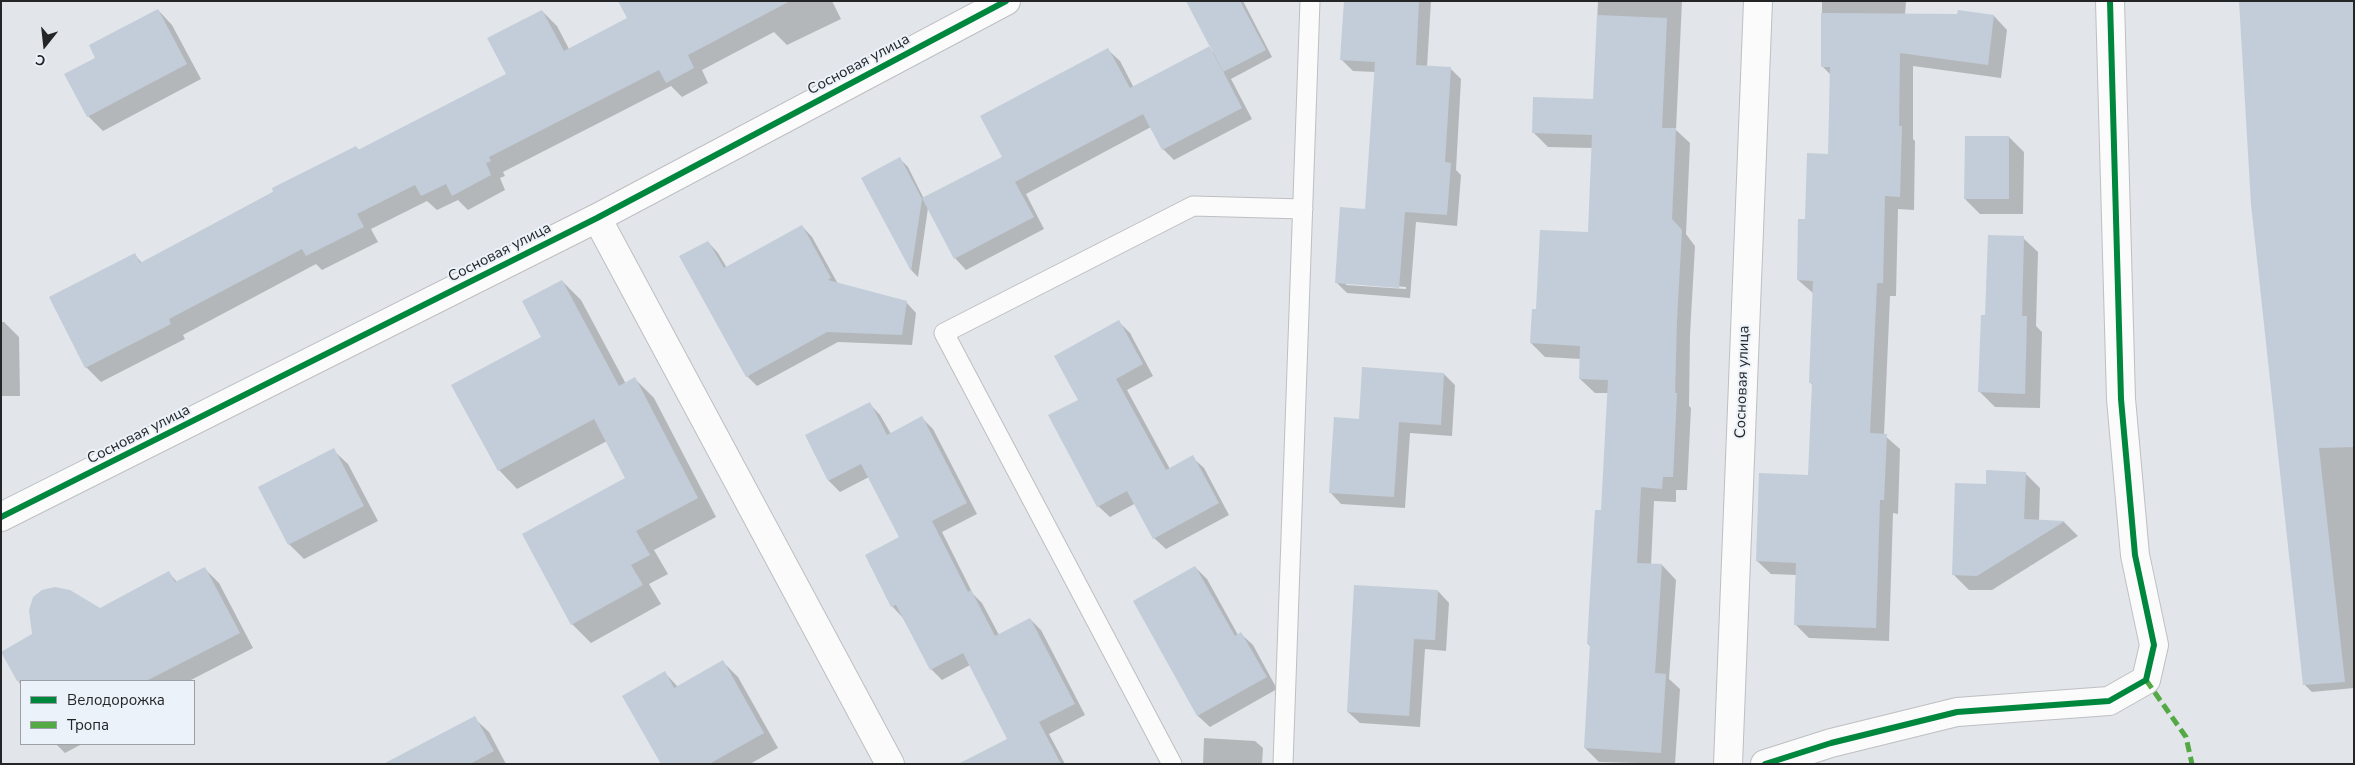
<!DOCTYPE html>
<html>
<head>
<meta charset="utf-8">
<style>
  body { margin:0 }
  #map { position:relative; width:2355px; height:765px; overflow:hidden; background:#e2e5e9; font-family:"Nunito Sans",sans-serif }
  canvas { display:block }
  .frame { position:absolute; inset:0; border:2px solid #232527; pointer-events:none }
  .legend { position:absolute; left:20px; top:680px; width:175px; height:65px; box-sizing:border-box; background:#ecf2f9; border:1px solid #9ca0a5; margin:0; padding:6px 9px; list-style:none; font-size:15px; color:#232527 }
  .legend li { display:flex; align-items:center; gap:10px; height:25px }
  .legend b { width:25px; border:1px solid #9ca0a5 }
  .north { position:absolute; left:20px; top:20px; width:50px; height:50px; -webkit-text-stroke:4px #ecf2f9; paint-order:stroke; rotate:196deg; font-size:14px; font-weight:700; line-height:20px; text-align:center; color:#232527 }
  .north::after { content:''; display:block; margin:auto; width:18px; height:22px; background:#232527; clip-path:polygon(50% 0,100% 100%,50% 72%,0 100%) }
</style>
</head>
<body>
<div id="map">
<canvas width="2355" height="765"></canvas>
<div class="frame"></div>
<ul class="legend">
<li><b style="height:6px;background:#00873e"></b>Велодорожка</li>
<li><b style="height:6px;background:#53aa44"></b>Тропа</li>
</ul>
<div class="north">С</div>
</div>
<script>
const c = document.querySelector('canvas').getContext('2d');
c.lineJoin = 'round';
function fillPath(path, color) {
  c.fillStyle = color;
  c.fill(path, 'evenodd');
}
function shape(rows) {
  const path = new Path2D();
  for (const r of rows) {
    path.moveTo(r[0], r[1]);
    for (let i = 2; i < r.length; i += 2) path.lineTo(r[i], r[i + 1]);
  }
  return path;
}
function strokePath(path, color, width, dash) {
  c.strokeStyle = color;
  c.lineWidth = width;
  c.lineCap = dash ? 'butt' : 'round';
  c.setLineDash(dash || []);
  c.stroke(path);
}
function label(font, color, halo, rows, align = 'center') {
  c.font = font + ' "Nunito Sans",sans-serif';
  c.lineWidth = 4;
  c.setLineDash([]);
  c.textBaseline = 'middle';
  c.strokeStyle = halo;
  c.fillStyle = color;
  for (const [text, x, y, turn = 0] of rows) {
    c.save();
    c.translate(x, y);
    c.rotate((+turn || 0) * Math.PI / 180);
    c.textAlign = isNaN(turn) ? turn : align;
    if (halo) c.strokeText(text, 0, 0);
    c.fillText(text, 0, 0);
    c.restore();
  }
}
fillPath(shape([
  [630,1,832,1,841,19,787,45,774,32,702,70,708,83,682,97,671,86,503,172,505,176,500,178,505,190,468,210,458,200,437,210,427,201,371,229,378,242,322,270,316,264,183,335,185,339,101,382,86,367,135,255,142,263,356,147,359,150,508,74,542,11,557,26,569,49,629,18],
  [1200,1,1243,1,1272,57,1231,79,1252,119,1174,160,1163,149,1151,127,1026,194,1044,229,966,270,955,258,928,208,918,277,912,271,863,179,900,159,908,167,924,199,1003,157,1108,50,1120,61,1134,88,1213,52],
  [1345,1,1431,1,1427,67,1450,68,1461,79,1456,170,1461,175,1457,226,1416,222,1410,298,1347,293,1336,282,1366,210,1375,72,1353,71,1342,60],
  [1346,282,1406,287,1406,289,1346,285],
  [1598,1,1682,1,1676,130,1690,143,1686,234,1695,246,1690,335,1689,406,1691,408,1687,490,1676,490,1676,502,1654,501,1651,565,1662,565,1676,580,1669,679,1680,689,1675,764,1599,762,1585,748,1591,647,1588,644,1602,511,1608,393,1595,393,1580,379,1581,359,1545,357,1531,343,1538,311,1589,233,1592,148,1548,147,1534,133,1594,100],
  [1822,1,1906,1,1905,15,1994,16,2007,30,2001,78,1913,66,1913,139,1915,141,1914,210,1898,209,1896,296,1890,296,1884,435,1900,449,1898,514,1893,513,1889,641,1809,638,1795,624,1796,575,1771,574,1757,561,1810,476,1813,386,1810,382,1814,294,1798,280,1806,220,1829,155,1831,75,1822,66],
  [2240,1,2354,1,2354,688,2312,692,2305,685],
  [158,10,172,25,201,79,103,131,88,116,97,58],
  [2009,137,2024,152,2023,214,1980,214,1965,199],
  [802,226,812,237,838,284,906,302,916,313,912,345,838,342,757,386,747,376,708,242,718,253,727,268],
  [2023,238,2038,252,2036,326,2042,332,2040,408,1995,407,1980,392,1987,316],
  [562,281,581,300,626,384,635,379,654,398,716,517,654,550,668,574,649,584,661,604,591,643,572,624,626,479,607,441,517,489,499,470],
  [1,322,4,322,19,337,20,396,1,396],
  [1119,322,1130,333,1153,376,1127,390,1170,469,1192,457,1204,468,1229,515,1166,549,1154,538,1136,503,1110,517,1098,506,1080,400],
  [1444,374,1455,385,1452,436,1410,433,1405,508,1341,504,1330,492,1360,420],
  [869,403,880,415,891,434,922,418,933,429,977,514,942,532,973,594,982,603,999,635,1030,619,1041,630,1085,715,1049,734,1065,764,977,764,1009,739,970,665,942,680,931,669,903,618,892,606,901,538,869,477,840,492,829,481,806,436],
  [333,450,348,464,378,521,304,559,289,544],
  [2025,473,2040,488,2039,521,2064,522,2078,536,1992,590,1969,590,1954,575,1987,486],
  [1195,567,1207,579,1238,635,1241,634,1253,645,1277,689,1210,727,1198,716,1134,602],
  [204,568,219,583,253,648,189,681,21,681,21,686,3,652,100,609,169,573,177,582],
  [1438,591,1449,603,1446,651,1425,649,1420,727,1360,723,1348,712],
  [723,662,738,677,778,748,750,764,662,764,665,673,678,687],
  [474,718,489,732,506,764,385,764],
  [1204,738,1255,741,1263,748,1262,764,1203,764],
  [56,744,82,744,65,753]
]), '#0003');
fillPath(shape([
  [618,1,790,1,688,55,694,68,666,83,659,70,489,157,491,161,486,163,491,175,452,196,446,184,421,196,415,185,357,214,364,227,306,256,302,249,169,319,171,324,85,368,49,297,135,253,140,263,273,192,272,188,356,146,358,150,506,74,487,38,542,10,564,51,627,18],
  [1186,1,1240,1,1266,50,1223,72],
  [1344,1,1419,1,1416,65,1451,67,1445,162,1451,163,1447,215,1405,212,1399,288,1335,283,1340,207,1365,209,1375,62,1340,60],
  [2239,1,2354,1,2354,447,2319,448,2345,682,2303,685,2251,204],
  [158,9,187,64,87,117,64,74,95,58,89,45],
  [1958,10,1994,15,1988,65,1900,53,1899,126,1902,126,1900,197,1885,196,1883,283,1877,283,1870,433,1887,434,1884,500,1880,500,1876,628,1794,625,1796,563,1756,561,1759,473,1808,475,1812,383,1809,383,1813,281,1797,280,1798,219,1805,219,1807,153,1828,154,1830,67,1821,67,1821,13,1957,14],
  [1597,15,1667,18,1662,128,1676,128,1672,219,1682,230,1677,320,1675,393,1677,393,1673,477,1663,477,1662,489,1641,487,1637,563,1662,564,1655,673,1666,674,1661,753,1584,748,1590,644,1587,644,1595,510,1601,510,1608,380,1579,379,1580,346,1530,343,1532,309,1536,309,1540,230,1588,232,1592,135,1532,133,1533,97,1593,99],
  [1210,46,1242,108,1162,150,1143,114,1058,159,1015,182,1034,217,954,259,922,198,1002,157,980,116,1108,48,1130,88],
  [1965,136,2009,136,2009,199,1964,199],
  [900,157,922,199,911,271,861,178],
  [802,225,831,278,828,280,907,301,902,335,827,332,746,377,679,256,708,241,724,268],
  [1988,235,2024,236,2022,316,2027,316,2025,394,1978,392,1981,315,1985,315],
  [562,280,619,386,635,377,698,498,636,531,650,555,631,565,643,585,571,625,522,534,625,478,594,419,498,471,451,385,541,337,522,301],
  [1119,320,1143,364,1116,379,1166,470,1193,455,1219,503,1153,539,1127,491,1097,507,1048,415,1078,400,1054,356],
  [1362,367,1444,373,1441,425,1399,422,1394,497,1329,493,1334,417,1359,419],
  [870,402,887,435,922,416,967,503,932,521,968,592,971,590,995,636,1030,618,1075,704,1039,722,1061,764,958,764,1007,739,963,653,930,670,896,605,891,607,865,555,899,537,861,464,828,481,805,435],
  [334,448,364,506,288,545,258,487],
  [1986,470,2026,472,2024,519,2065,521,1977,576,1952,575,1955,483,1986,484],
  [1195,566,1235,636,1241,632,1267,677,1197,716,1133,601],
  [205,567,240,633,146,681,17,681,1,652,32,634,29,610,33,597,42,590,55,587,70,590,100,608,169,571,175,582],
  [1354,585,1438,590,1435,640,1414,639,1409,716,1347,712],
  [723,660,764,733,709,764,661,764,622,696,665,671,674,688],
  [475,716,494,751,470,764,383,764]
]), '#c2cdd9');
const service = shape([
  [1172,764,944,333,1193,206,1303,209],
  [1283,764,1310,1]
]);
const minor = shape([
  [597,218,890,764],
  [1,517,597,218,1006,1],
  [1728,764,1758,1],
  [1765,764,1831,743,1957,712,2109,701,2146,680,2154,645,2135,555,2121,399,2110,1]
]);
strokePath(service, '#bdbfc2', 21);
strokePath(minor, '#bdbfc2', 30);
strokePath(service, '#fbfbfc', 19);
strokePath(minor, '#fbfbfc', 28);
strokePath(shape([
  [2146,680,2186,737,2192,764]
]), '#53aa44', 5, [10, 5]);
strokePath(shape([
  [1,517,597,218,1006,1],
  [1765,764,1831,743,1957,712,2109,701,2146,680,2154,645,2135,555,2121,399,2110,1]
]), '#00873e', 6);
label('15px', '#232527', '#ecf2f9', [
  ["Сосновая улица",859,65,-28],
  ["Сосновая улица",500,253,-27],
  ["Сосновая улица",1743,382,-88],
  ["Сосновая улица",139,435,-27]
]);
</script>
</body>
</html>
